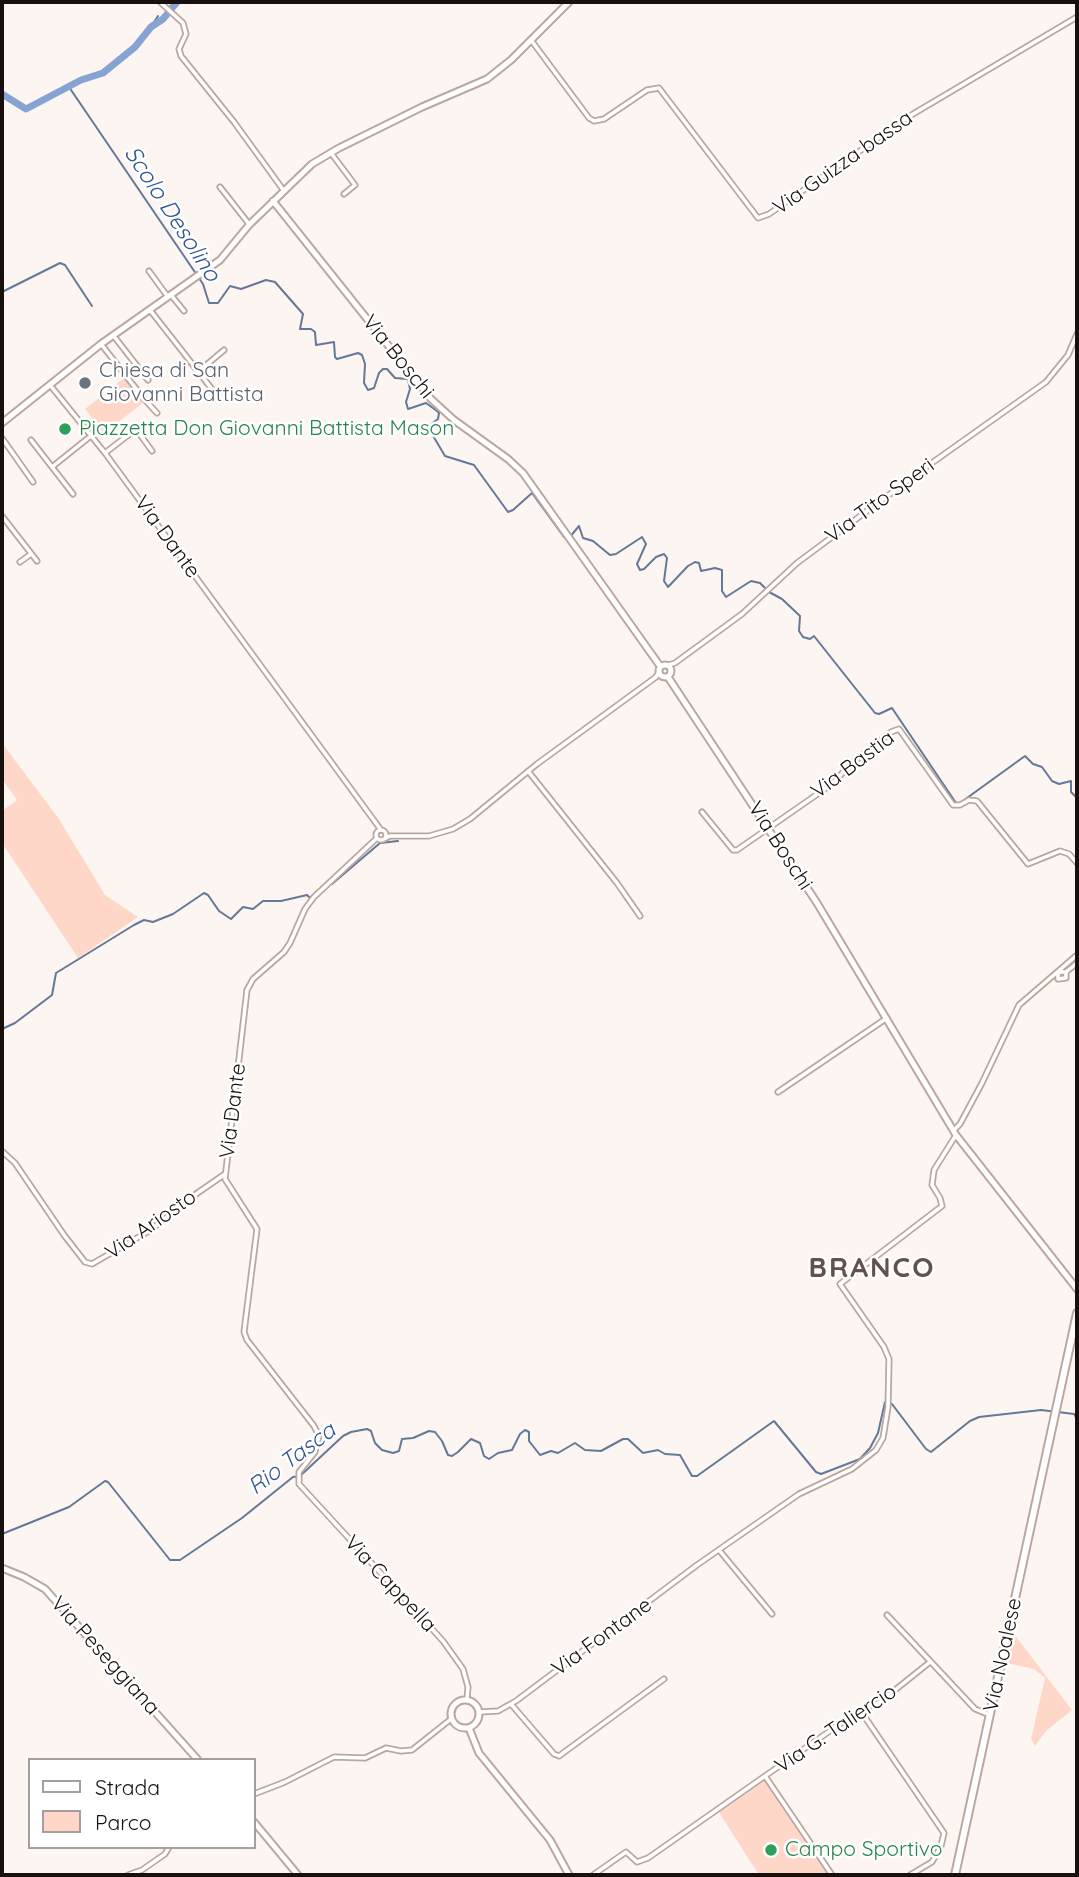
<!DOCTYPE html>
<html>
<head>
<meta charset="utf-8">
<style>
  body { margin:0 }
  #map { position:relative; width:1079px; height:1877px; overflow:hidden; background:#fdf5f2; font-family:Quicksand,sans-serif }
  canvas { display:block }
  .frame { position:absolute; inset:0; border:4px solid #17100d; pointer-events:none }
  .legend { position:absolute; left:28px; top:1758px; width:228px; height:91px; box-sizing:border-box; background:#fff; border:2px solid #a29f9e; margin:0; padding:9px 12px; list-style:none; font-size:21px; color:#17100d }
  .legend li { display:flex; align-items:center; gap:14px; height:35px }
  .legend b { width:35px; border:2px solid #a29f9e }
</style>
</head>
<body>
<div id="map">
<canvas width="1079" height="1877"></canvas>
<div class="frame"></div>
<ul class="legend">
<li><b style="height:9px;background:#fff"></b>Strada</li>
<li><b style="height:19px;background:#fed7c8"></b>Parco</li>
</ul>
</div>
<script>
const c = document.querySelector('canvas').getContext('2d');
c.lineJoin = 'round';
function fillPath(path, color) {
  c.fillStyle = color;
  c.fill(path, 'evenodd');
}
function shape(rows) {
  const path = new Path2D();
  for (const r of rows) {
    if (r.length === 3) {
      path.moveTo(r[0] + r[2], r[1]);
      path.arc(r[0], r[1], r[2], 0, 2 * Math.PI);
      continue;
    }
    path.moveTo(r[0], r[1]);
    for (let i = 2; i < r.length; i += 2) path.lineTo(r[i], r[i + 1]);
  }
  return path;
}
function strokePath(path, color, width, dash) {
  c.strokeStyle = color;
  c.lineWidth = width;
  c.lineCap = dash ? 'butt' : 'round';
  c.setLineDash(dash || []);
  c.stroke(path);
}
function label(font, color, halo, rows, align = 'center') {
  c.font = font + ' Quicksand,sans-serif';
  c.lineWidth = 5;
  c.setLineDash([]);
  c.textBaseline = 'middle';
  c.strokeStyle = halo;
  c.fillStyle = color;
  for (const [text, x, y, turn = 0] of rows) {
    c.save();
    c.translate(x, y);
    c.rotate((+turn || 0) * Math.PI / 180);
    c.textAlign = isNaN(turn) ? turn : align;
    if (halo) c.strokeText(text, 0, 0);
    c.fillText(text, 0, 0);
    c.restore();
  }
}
fillPath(shape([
  [124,378,143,403,104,433,85,409],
  [2,743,59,819,105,895,138,917,78,958,2,843,2,811,17,800,2,779],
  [1014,1634,1072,1710,1046,1731,1035,1746,1031,1739,1045,1678,1034,1669,1007,1663],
  [766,1777,771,1784,775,1784,774,1786,828,1874,759,1875,718,1811]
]), '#fed7c8');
strokePath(shape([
  [170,3,176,3],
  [170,6,174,5],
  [151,27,158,16],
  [69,87,203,284,209,303,218,303,230,286,241,289,266,280,275,282,303,314,300,329,311,329,315,332,316,345,334,342,335,357,337,359,358,353,362,355,365,364,364,383,368,390,374,388,379,373,383,369,387,369,395,378,408,379,410,389,406,402,408,409,426,403,437,411,439,413,438,419,430,425,429,429,445,456,474,465,508,512,513,510,532,493,564,537,569,538,579,526,583,538,593,541,610,555,616,554,642,537,646,544,637,564,640,570,644,569,656,557,664,554,667,558,664,581,668,587,688,566,695,562,699,563,701,571,715,568,722,570,722,591,726,597,751,581,760,583,769,592,782,599,800,616,799,631,803,637,810,639,814,636,875,713,879,714,892,708,956,803],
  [2,292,60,263,65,265,92,306],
  [960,803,1025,756,1033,764,1042,767,1052,781,1059,784,1071,781,1071,792,1077,798],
  [332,884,380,843,398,841],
  [2,1029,15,1023,52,995,56,973,134,925,144,920,153,922,173,914,204,893,208,895,219,911,231,919,243,907,253,909,263,901,281,901,307,895,310,898,329,880],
  [2,1534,69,1507,105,1481,108,1482,170,1560,180,1560,242,1518,293,1477,300,1476,343,1436,351,1432,367,1429,371,1431,375,1443,382,1450,393,1453,399,1451,402,1439,413,1438,429,1431,435,1432,442,1441,448,1455,452,1456,458,1452,471,1439,480,1443,484,1456,489,1459,498,1453,512,1450,520,1434,525,1430,529,1432,529,1441,540,1455,551,1451,558,1453,575,1443,585,1450,601,1451,623,1439,628,1439,643,1453,658,1450,665,1454,680,1455,692,1476,697,1476,774,1421,816,1472,821,1474,860,1459,870,1448,878,1433,885,1402,892,1404,926,1449,931,1452,970,1421,979,1417,1041,1410,1074,1414,1077,1419]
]), '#647898', 2);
strokePath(shape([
  [2,94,26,109,81,80,103,73,135,47,151,27,163,19,177,2]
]), '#85a4d4', 7);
const street = shape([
  [160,2,183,23,186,34,179,49,181,56,234,122,284,191],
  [531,40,589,118,594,121,604,119,647,90,659,88,758,218,769,214,913,114,1077,17],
  [331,153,355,185,344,194],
  [220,187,249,224],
  [149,271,168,297],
  [171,295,184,311],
  [150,310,215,393],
  [113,335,148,380],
  [101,344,145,400,157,413],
  [198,372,224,350],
  [50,385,105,453,381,830],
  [2,438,33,482],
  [31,440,73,494],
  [105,453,136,429,152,451],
  [52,467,92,435],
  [2,516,37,561],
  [20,562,31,554],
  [668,665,675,663,742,614,797,563,929,465,1046,382,1068,355,1077,334],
  [528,771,617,883,640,916],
  [702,812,733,850,737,850,832,784,851,764,891,732,899,729,953,805,960,805,969,800,977,801,1028,864,1060,851,1069,854,1077,863],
  [381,835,5],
  [377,838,314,897,305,909,290,943,284,952,253,979,247,990,225,1179,257,1229,244,1332,247,1340,314,1426,319,1436,315,1452,299,1472,299,1484,443,1641,463,1669,468,1687,467,1699],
  [384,839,390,836,429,836,453,829,470,819,537,764,656,677,659,672],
  [1066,972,1066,978,1058,979,1058,972,1066,972,1077,963],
  [778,1092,887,1018],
  [954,1130,960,1124,982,1083,1019,1005,1077,955],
  [2,1154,3,1152,15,1163,64,1235,85,1262,92,1264,149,1231,196,1194,225,1174],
  [719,1550,772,1614],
  [887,1615,975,1709,990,1715],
  [511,1704,554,1754,559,1756,664,1679],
  [860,1710,944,1833,941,1846,932,1862,910,1875],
  [480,1712,498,1711,516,1701,697,1565,799,1494,852,1469,876,1450,883,1438,888,1407,889,1359,884,1347,840,1284,942,1206,940,1198,932,1185,934,1170,956,1135],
  [254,1794,285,1782,334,1757,365,1758,386,1748,401,1751,412,1750,451,1719],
  [128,1875,142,1870,165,1854,169,1847],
  [593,1875,626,1852,637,1862,648,1858,765,1776],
  [832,1875,765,1776,860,1710,880,1702,930,1662]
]);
const secondary = shape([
  [273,201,431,399,454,420,508,459,523,473,660,666],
  [2,423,101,344,220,260,249,225,312,164,339,148,422,107,487,79,511,60,569,2],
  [665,671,6],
  [668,677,817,903,956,1135,1077,1289],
  [2,1568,24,1577,45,1589,198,1760],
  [465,1714,14],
  [469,1728,479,1753,550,1840,569,1875],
  [254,1822,298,1875]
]);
const primary = shape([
  [955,1875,1077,1313]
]);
strokePath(street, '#baa79f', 7);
strokePath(secondary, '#baa79f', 9);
strokePath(primary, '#baa79f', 10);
strokePath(street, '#fff', 3.5);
strokePath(secondary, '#fff', 5);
strokePath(primary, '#fff', 6);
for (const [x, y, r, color] of [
  [85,383,7,"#6b7280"],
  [65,429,7,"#2e9e5b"],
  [771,1850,7,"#2e9e5b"]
]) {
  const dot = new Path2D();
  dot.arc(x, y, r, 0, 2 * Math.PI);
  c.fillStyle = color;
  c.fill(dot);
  strokePath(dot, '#fff', 2.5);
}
label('21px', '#17100d', '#fff', [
  ["Via Guizza bassa",843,163,-35],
  ["Via Boschi",398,357,51],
  ["Via Tito Speri",880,501,-36],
  ["Via Dante",167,537,54],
  ["Via Bastia",853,765,-37],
  ["Via Boschi",780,846,57],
  ["Via Dante",233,1111,-83],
  ["Via Ariosto",151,1225,-35],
  ["Via Cappella",390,1584,47],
  ["Via Fontane",602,1637,-36],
  ["Via Noalese",1003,1655,-78],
  ["Via Peseggiana",105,1656,48],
  ["Via G. Taliercio",836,1729,-34]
]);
label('21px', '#5b616d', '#fff', [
  ["Chiesa di San",99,371],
  ["Giovanni Battista",99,395]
], 'left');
label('21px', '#27864d', '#fff', [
  ["Piazzetta Don Giovanni Battista Mason",79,429],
  ["Campo Sportivo",785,1850]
], 'left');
label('italic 23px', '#2f5793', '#fff', [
  ["Scolo Desolino",172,214,57],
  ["Rio Tasca",292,1459,-37]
]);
c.letterSpacing = '2px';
label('bold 28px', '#63524c', '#fff', [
  ["BRANCO",872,1269]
]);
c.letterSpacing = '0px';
</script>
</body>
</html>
